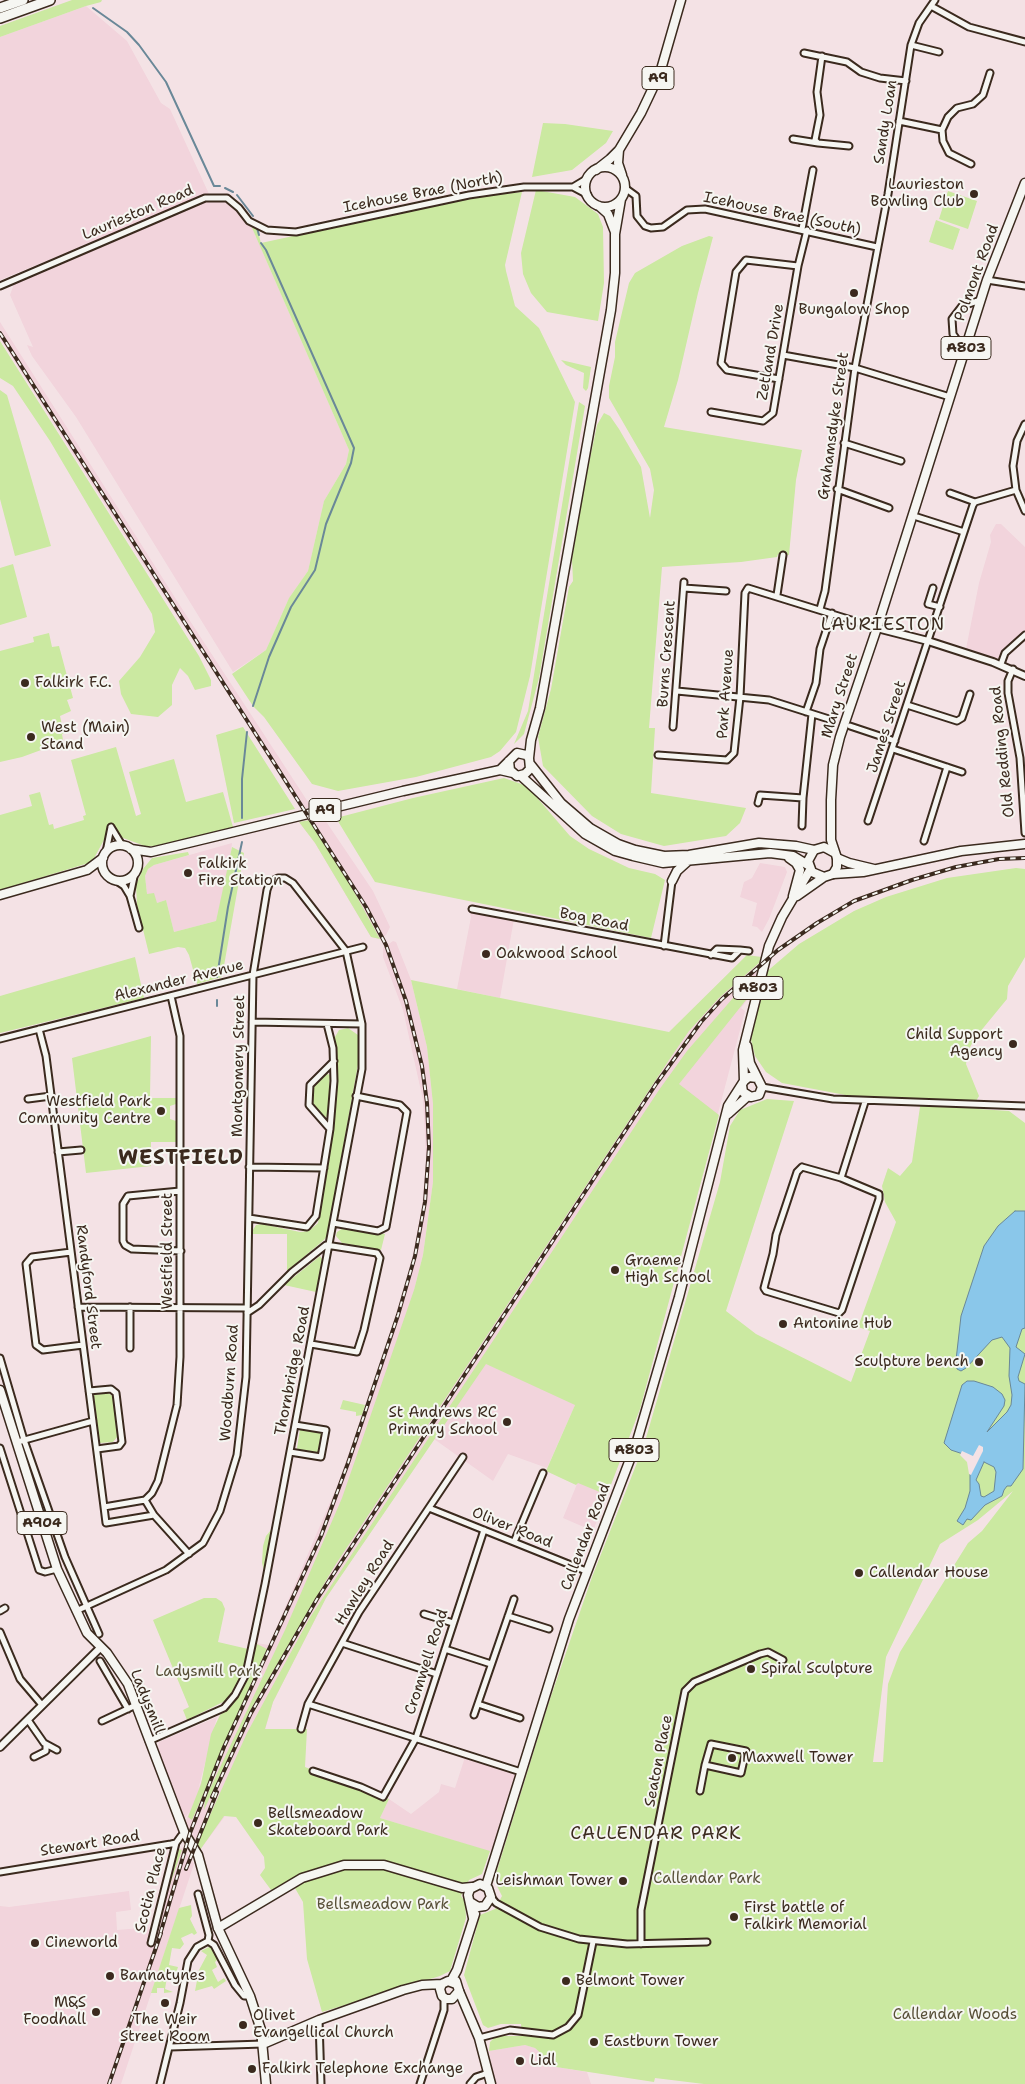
<!DOCTYPE html>
<html>
<head>
<meta charset="utf-8">
<style>
  body { margin:0 }
  canvas { display:block; background:#f4e2e5 }
</style>
</head>
<body>
<canvas width="1025" height="2084"></canvas>
<script>
const c = document.querySelector('canvas').getContext('2d');
c.lineJoin = 'round';
function fillPath(path, color) {
  c.fillStyle = color;
  c.fill(path, 'evenodd');
}
function shape(rows) {
  const path = new Path2D();
  for (const r of rows) {
    if (r.length === 3) {
      path.moveTo(r[0] + r[2], r[1]);
      path.arc(r[0], r[1], r[2], 0, 2 * Math.PI);
      continue;
    }
    path.moveTo(r[0], r[1]);
    for (let i = 2; i < r.length; i += 2) path.lineTo(r[i], r[i + 1]);
  }
  return path;
}
function strokePath(path, color, width, dash) {
  c.strokeStyle = color;
  c.lineWidth = width;
  c.lineCap = dash ? 'butt' : 'round';
  c.setLineDash(dash || []);
  c.stroke(path);
}
function label(font, color, halo, rows, align = 'center') {
  c.font = font + ' "Shantell Sans",sans-serif';
  c.lineWidth = 4;
  c.setLineDash([]);
  c.textBaseline = 'middle';
  c.strokeStyle = halo;
  c.fillStyle = color;
  for (const [text, x, y, turn = 0] of rows) {
    c.save();
    c.translate(x, y);
    c.rotate((+turn || 0) * Math.PI / 180);
    c.textAlign = isNaN(turn) ? turn : align;
    if (halo) c.strokeText(text, 0, 0);
    c.fillText(text, 0, 0);
    c.restore();
  }
}
fillPath(shape([
  [86,6,127,41,161,103,170,109,209,194,0,280,0,37],
  [205,198,227,198,249,221,349,450,346,464,324,501,308,571,289,598,266,650,233,672,76,417,32,356,27,345,33,347,10,295,14,284,118,235],
  [0,322,181,607,308,802,310,807,303,809,298,802,111,514,0,338],
  [996,524,1001,524,1025,547,1025,635,1010,648,1001,664,965,654,979,583,991,542,990,535],
  [317,818,325,820,373,891,390,927,386,935,380,939,371,937,315,843,299,822],
  [232,843,227,880,216,921,174,932,166,900,157,903,147,894,145,876,148,869,154,865],
  [760,863,785,867,787,872,769,919,762,932,757,927,752,926,757,903,740,897,744,882,752,878],
  [469,910,514,919,500,998,457,989,471,917],
  [393,941,396,942,411,980,427,1047,433,1104,433,1182,423,1255,414,1290,747,955,761,957,751,995,741,1008,745,1011,640,1409,593,1531,563,1518,577,1484,575,1405,547,1468,508,1454,493,1481,434,1439,326,1598,273,1702,265,1730,225,1816,200,1850,185,1824,189,1812,184,1820,158,1748,159,1742,217,1717,198,1790,231,1706,250,1670,256,1643,269,1645,337,1486,381,1363,410,1268,422,1207,426,1160,425,1134,423,1100,403,1010,383,957,383,948],
  [466,1754,521,1772,495,1853,380,1818,389,1799,411,1814,439,1792,441,1784,455,1788],
  [183,1848,194,1864,121,2084,0,2084,0,1906,9,1907,129,1891,131,1910,116,1912,117,1930,153,1927,149,1945,151,1946,179,1849],
  [525,2045,535,2048,556,2067,587,2072,591,2084,495,2084,489,2051]
]), '#f2d4dc');
fillPath(shape([
  [72,0,102,0,101,2,86,6,0,37,0,26],
  [543,123,565,124,613,131,606,143,572,170,532,177],
  [536,190,575,197,598,214,603,227,604,283,598,321,547,312,531,293,523,274,521,253],
  [948,191,977,201,968,229,939,219],
  [522,192,505,265,506,271,515,306,539,328,575,402,530,676,516,732,500,751,491,757,416,777,338,791,312,784,264,717,253,706,232,674,266,650,289,598,308,571,324,501,346,464,349,450,249,221,256,224,261,243,469,198],
  [936,220,960,229,953,250,929,242],
  [709,236,713,237,698,293,678,380,664,427,802,450,796,480,789,555,778,554,777,557,741,562,662,567,649,728,655,728,651,793,746,808,740,823,726,836,664,846,621,834,592,816,543,766,538,737,551,689,569,587,573,581,572,559,584,487,597,425,604,413,610,416,619,429,641,467,650,518,654,490,650,469,609,398,609,386,615,357,615,342,629,283,635,273,682,246],
  [0,341,199,656,211,680,211,686,195,690,188,676,180,668,172,685,172,705,158,717,131,714,121,694,119,681,140,657,155,632,152,614,50,441,13,386,0,378],
  [561,360,591,367,588,388,586,391,583,388,584,373,566,365],
  [0,390,7,395,51,546,15,556,0,499],
  [579,402,585,406,539,678,524,734,514,744,528,711],
  [13,564,27,617,0,625,0,568],
  [49,633,52,647,59,646,73,698,67,700,71,711,60,716,62,725,67,723,69,732,62,734,63,740,52,746,22,757,0,762,0,651,34,642,33,637],
  [243,727,295,809,234,823,216,735],
  [116,747,136,816,141,814,129,772,174,759,186,802,223,792,233,827,155,846,145,846,123,838,111,827,92,862,0,890,0,815,32,806,29,795,40,792,49,825,53,824,54,829,84,820,83,816,86,815,71,760],
  [504,778,527,786,570,836,589,849,629,868,655,874,665,880,651,938,375,882,336,818,413,798],
  [310,820,351,886,380,939,371,937,315,843,299,822],
  [232,847,244,853,222,977,197,984,189,955,185,948,178,947,149,954,137,905,136,885,143,869,152,858,188,852,189,855,154,865,148,869,145,876,147,894,154,893,157,903,166,900,174,932,216,921],
  [1016,868,1025,869,1025,957,1008,986,1007,999,975,1038,969,1049,966,1064,979,1096,976,1101,979,1109,1009,1111,1025,1123,1025,2084,704,2084,655,2078,654,2082,556,2067,535,2048,525,2045,489,2051,490,2042,496,2036,522,2036,521,2024,501,2024,488,2028,483,2025,464,1975,480,1915,495,1909,502,1896,494,1880,548,1705,592,1577,644,1445,720,1182,730,1126,740,1110,767,1099,794,1101,726,1311,756,1334,851,1382,870,1331,858,1327,896,1222,885,1202,882,1186,888,1168,900,1176,912,1162,921,1100,856,1097,782,1083,766,1072,755,1056,751,1040,764,974,799,944,854,911,886,897,947,878],
  [1013,1491,982,1531,968,1543,900,1652,888,1684,883,1762,873,1762,886,1657,940,1544,978,1520],
  [747,955,761,957,759,963,719,998,689,1031,669,1060,334,1567,251,1709,204,1810,205,1799,285,1630,342,1498,414,1290,423,1255,433,1182,433,1104,427,1047,411,980,669,1032],
  [135,957,144,998,0,1033,0,996],
  [756,976,750,995,679,1084,719,1115,640,1409,607,1495,578,1483,576,1485,546,1471,575,1405,486,1364,326,1598,273,1702,265,1729,307,1729,305,1767,389,1799,380,1818,490,1851,482,1874,469,1880,461,1896,465,1901,466,1918,450,1971,440,1976,322,2012,307,1959,303,1902,292,1883,274,1894,260,1875,265,1868,264,1857,236,1817,224,1816,200,1850,197,1844,247,1733,309,1619,334,1581,659,1090,687,1051,733,998],
  [348,1028,358,1035,359,1059,327,1236,324,1240,287,1271,287,1234,253,1234,253,1230,256,1225,262,1224,300,1232,309,1231,318,1223,336,1099,335,1037,339,1030],
  [151,1036,150,1098,176,1098,176,1104,170,1106,170,1119,176,1121,176,1142,151,1142,151,1166,86,1173,72,1058],
  [325,1073,330,1075,328,1115,325,1118,312,1105,313,1085],
  [345,1227,385,1234,381,1250,342,1243,336,1236,337,1232],
  [320,1256,322,1259,316,1292,284,1285],
  [108,1393,114,1397,118,1436,113,1442,99,1443,94,1395],
  [343,1400,365,1405,362,1415,356,1416,356,1412,340,1409],
  [303,1428,319,1431,322,1434,319,1452,315,1454,299,1451,297,1448,300,1429],
  [275,1525,265,1574,262,1563,263,1546,266,1536],
  [204,1598,216,1598,222,1602,225,1609,218,1642,248,1649,243,1673,227,1700,187,1720,183,1710,189,1707,153,1620],
  [257,1644,267,1649,192,1820,188,1817,201,1784,211,1734,220,1715,231,1706,243,1686],
  [179,1849,182,1850,162,1908,166,1892],
  [191,1905,192,1916,190,1919,197,1933,194,1935,192,1933,181,1938,184,1944,180,1949,172,1948,169,1965,178,1967,176,1973,168,1971,165,1989,173,1992,164,1993,164,1988,157,1988,157,1993,151,1993,179,1908],
  [209,1947,213,1948,218,1959,215,1962,217,1967,212,1970,218,1982,224,1978,226,1981,214,1989,212,1986,195,1991,199,1970,207,1955,201,1951]
]), '#cbe9a1');
const water = shape([
  [1015,1211,1025,1211,1025,1328,1022,1329,1016,1347,1025,1354,1018,1377,1019,1381,1025,1384,1023,1469,1011,1486,1007,1486,1004,1490,1002,1496,985,1505,971,1520,967,1519,963,1525,957,1521,965,1508,970,1491,970,1461,963,1454,951,1450,944,1443,962,1385,967,1381,974,1381,993,1387,1002,1394,1005,1400,1004,1406,987,1432,1007,1412,1011,1405,1012,1395,1009,1376,1010,1348,1002,1337,992,1340,966,1368,961,1371,957,1369,956,1360,961,1316,984,1246,998,1226,1015,1211],
  [984,1462,994,1467,996,1472,994,1491,984,1497,981,1496,979,1484,976,1480,984,1462]
]);
fillPath(water, '#8ac7ea');
strokePath(water, '#6a8898', 1);
fillPath(shape([
  [979,1445,983,1447,983,1451,971,1475,969,1474,967,1462,960,1455,962,1451,973,1456]
]), '#f4e2e5');
strokePath(shape([
  [93,8,127,32,139,45,166,82,214,186,220,186],
  [225,188,233,192],
  [237,195,253,216],
  [257,228,259,235],
  [253,706,269,657,291,607,315,570,326,524,351,463,354,448,266,250,261,243],
  [242,818,242,779,247,732],
  [217,977,228,907,242,842],
  [217,1000,217,1006]
]), '#6a8898', 2);
const minor = shape([
  [931,6,969,27,1025,42],
  [911,45,939,52],
  [804,53,847,62,861,72,880,78,906,81],
  [822,56,817,92,820,115,815,140,818,143,849,146],
  [899,121,942,130],
  [793,139,818,143],
  [971,164,949,153,943,141,942,130,948,117,957,108,973,104,983,95,990,73],
  [573,187,588,178],
  [625,188,636,196,637,216,645,226,651,228,663,227,687,210,705,209,877,247],
  [802,229,813,170],
  [987,280,1025,286],
  [0,286,205,198,227,198,239,208,249,221,267,230,296,232,469,195,524,187,573,187,588,195],
  [965,351,953,334,952,319,962,306,981,300],
  [783,355,855,368,950,397],
  [779,379,727,370,721,363,734,284,736,272,746,260,798,266],
  [711,412,763,421,773,413,798,266,807,230],
  [1025,424,1017,441,1013,466,1016,490,1025,511],
  [844,443,901,461],
  [837,489,889,508],
  [950,493,975,502],
  [917,517,964,532],
  [684,588,726,591],
  [933,588,928,604,940,607],
  [777,595,783,555],
  [820,609,825,591,855,368,888,194,911,45,919,23,935,0],
  [1001,664,1005,653,1025,635],
  [1013,669,1008,681,1008,693,1020,758,1025,833],
  [677,691,769,700,832,720],
  [907,705,957,721,962,718,970,694],
  [806,712,816,683,820,649,832,613],
  [850,726,895,741],
  [673,727,684,582],
  [893,749,962,772],
  [658,755,727,760,734,753,740,697,745,593,748,588,877,628],
  [758,803,760,795,803,798],
  [868,821,973,505,975,502,1016,490],
  [802,826,803,798,812,714],
  [111,827,122,845],
  [924,841,947,767],
  [106,852,111,827],
  [115,880,124,886,130,896,135,872],
  [130,896,139,928],
  [472,909,732,958,740,950,749,951],
  [664,946,672,881],
  [711,955,717,949,740,950],
  [252,1022,362,1024],
  [39,1029,46,1056,104,1507,145,1500],
  [0,1039,363,947],
  [762,1087,833,1099,1025,1106],
  [28,1099,51,1096],
  [330,1129,309,1105,310,1085,334,1061],
  [58,1152,81,1150],
  [249,1167,324,1168],
  [802,1167,841,1178,879,1194,879,1199,842,1310,839,1313,766,1291,764,1288,773,1254,776,1235,797,1172,802,1167],
  [841,1178,865,1102],
  [180,1191,128,1196,123,1204,123,1241,125,1245,132,1249,181,1251],
  [249,1218,307,1227,316,1216,330,1129,334,1081,333,1048,327,1024],
  [333,1223,378,1231,386,1227,407,1112,400,1105,356,1096],
  [71,1252,32,1257,26,1264,36,1345,43,1350,83,1345],
  [78,1307,247,1308],
  [247,1313,259,1305,292,1272,326,1245,377,1253,380,1258,364,1330,357,1352,311,1344],
  [130,1348,130,1307],
  [0,1358,24,1440,65,1557,99,1634],
  [89,1391,111,1389,116,1393,122,1442,119,1446,97,1449],
  [21,1441,93,1421],
  [0,1448,39,1570,45,1572,57,1569],
  [290,1452,321,1457,326,1430,295,1425],
  [145,1500,152,1493,158,1481,177,1405,180,1357,180,1036,171,996],
  [145,1500,154,1515],
  [104,1507,106,1523,154,1515,189,1554],
  [429,1508,586,1571],
  [514,1542,543,1473],
  [0,1611,5,1608],
  [76,1611,166,1570,203,1543,220,1511,237,1455,246,1377,253,975,267,890,270,882,278,878,285,878,293,883,346,951,362,1024,362,1069,265,1584,246,1674,235,1695,224,1708,149,1741],
  [424,1614,453,1623],
  [508,1616,549,1629],
  [0,1632,20,1679,42,1705],
  [342,1643,437,1674],
  [445,1649,491,1664],
  [100,1661,128,1709],
  [308,1704,521,1772],
  [478,1704,520,1718],
  [474,1715,514,1599],
  [28,1720,44,1743,57,1750],
  [102,1721,136,1705],
  [301,1729,308,1704,359,1612,463,1457],
  [34,1757,46,1751,46,1745],
  [313,1771,361,1787,383,1797,416,1738,484,1530],
  [700,1791,705,1765,711,1744,746,1751,741,1773,705,1765],
  [0,1872,171,1844,176,1843,181,1836],
  [198,1894,209,1935,208,1941,214,1945,235,1985,244,1996,250,1996],
  [491,1897,496,1903,540,1927,579,1939,627,1944,707,1942],
  [151,1943,176,1843],
  [641,1944,641,1910,685,1691,694,1682,760,1654,768,1652,783,1660],
  [319,2020,321,2084],
  [479,2038,510,2030,553,2035,568,2027,578,2015,593,1942],
  [170,2047,263,2044],
  [160,2084,180,2003,188,1961,197,1947,208,1941],
  [420,2084,444,2010,444,1998],
  [470,2084,476,2077,488,2073]
]);
const tertiary = shape([
  [877,628,928,641,993,662,1025,676],
  [0,1747,101,1647]
]);
const secondary = shape([
  [531,765,561,803,590,828,618,844,635,850,664,856,689,855,759,843,796,846,814,850],
  [521,776,585,834,615,851,633,856,663,863,770,853,793,856,808,865],
  [789,858,796,863,800,870,793,896],
  [837,858,849,863,874,869],
  [833,874,863,872,961,851,1025,844],
  [672,881,677,871,687,862],
  [218,1928,302,1878,344,1865,384,1865,462,1888,472,1887],
  [459,1991,479,2038,491,2084]
]);
const primary = shape([
  [619,150,618,163,622,175],
  [605,187,20],
  [596,170,610,159,619,150,641,113,660,73,681,0],
  [599,206,608,214,615,232],
  [529,758,531,740,540,708,611,310,615,273,615,234,621,199],
  [500,770,517,753,526,755,529,758,530,769,525,774,517,776,510,770,509,761],
  [120,863,18],
  [131,849,151,852,403,791,500,770,513,773],
  [835,853,824,847,814,850,808,861,812,872,824,877,833,874,837,867,837,858,831,840,831,800,833,765,840,737,877,628,987,280,1025,183],
  [0,895,87,870,103,858],
  [797,896,824,877],
  [744,1081,743,1050,769,946,782,917,810,870],
  [742,1085,743,1092,751,1097,759,1095,762,1087,750,1063,747,1046],
  [728,1114,748,1096],
  [0,1390,57,1569,87,1633,107,1653,128,1684,185,1834,198,1855,218,1928,250,1996,261,2030,266,2084],
  [486,1886,569,1619,637,1441,679,1297,728,1106,744,1081,749,1077,757,1078],
  [470,1902,478,1907,485,1906,491,1897,488,1888,480,1884,470,1889,468,1895,473,1918],
  [451,1981,457,1970,475,1914],
  [442,1984,440,1989,442,1996,446,1999,452,1999,459,1991,456,1981],
  [263,2044,319,2020,403,1990,422,1985,442,1984,448,1981,456,1984]
]);
const motorway = shape([
  [0,8,23,0],
  [0,18,50,0]
]);
strokePath(minor, '#3b2a1e', 9);
strokePath(tertiary, '#3b2a1e', 10);
strokePath(secondary, '#3b2a1e', 11);
strokePath(primary, '#3b2a1e', 11);
strokePath(motorway, '#3b2a1e', 12);
strokePath(minor, '#f6f6f2', 5);
strokePath(tertiary, '#f6f6f2', 6);
strokePath(secondary, '#f6f6f2', 8);
strokePath(primary, '#f6f6f2', 8);
strokePath(motorway, '#f6f6f2', 9);
const rail = shape([
  [0,333,366,907,386,945,406,1001,422,1066,427,1103,429,1147,425,1202,415,1256,398,1315,348,1463,321,1536,224,1747,190,1833,159,1938],
  [212,1797,251,1713,317,1599,656,1084,701,1022,722,999,778,950,817,923,854,901,912,880,956,867,999,859,1025,858],
  [186,1869,217,1792],
  [109,2084,161,1933]
]);
strokePath(rail, '#3b2a1e', 4);
strokePath(rail, '#f6f6f2', 2, [5.5]);
for (const [x, y, r, color] of [
  [974,194,5,"#3b2a1e"],
  [854,293,5,"#3b2a1e"],
  [25,683,5,"#3b2a1e"],
  [31,737,5,"#3b2a1e"],
  [188,873,5,"#3b2a1e"],
  [486,954,5,"#3b2a1e"],
  [1013,1044,5,"#3b2a1e"],
  [161,1111,5,"#3b2a1e"],
  [615,1270,5,"#3b2a1e"],
  [783,1324,5,"#3b2a1e"],
  [979,1362,5,"#3b2a1e"],
  [507,1422,5,"#3b2a1e"],
  [859,1573,5,"#3b2a1e"],
  [751,1669,5,"#3b2a1e"],
  [732,1758,5,"#3b2a1e"],
  [258,1823,5,"#3b2a1e"],
  [623,1881,5,"#3b2a1e"],
  [734,1917,5,"#3b2a1e"],
  [35,1943,5,"#3b2a1e"],
  [110,1976,5,"#3b2a1e"],
  [566,1981,5,"#3b2a1e"],
  [165,2003,5,"#3b2a1e"],
  [96,2012,5,"#3b2a1e"],
  [243,2025,5,"#3b2a1e"],
  [594,2042,5,"#3b2a1e"],
  [520,2061,5,"#3b2a1e"],
  [252,2069,5,"#3b2a1e"]
]) {
  const dot = new Path2D();
  dot.arc(x, y, r, 0, 2 * Math.PI);
  c.fillStyle = color;
  c.fill(dot);
  strokePath(dot, '#f6f6f2', 2);
}
for (const [x, y, w] of [
  [658,78,32],
  [966,348,50],
  [325,810,32],
  [758,988,50],
  [634,1450,50],
  [42,1523,50]
]) {
  const box = new Path2D();
  box.roundRect(x - w / 2, y - 11.5, w, 23, 4);
  c.fillStyle = '#f6f6f2';
  c.fill(box);
  strokePath(box, '#3b2a1e', 1);
}
label('bold 14px', '#3b2a1e', null, [
  ["A9",658,78],
  ["A803",966,348],
  ["A9",325,810],
  ["A803",758,988],
  ["A803",634,1450],
  ["A904",42,1523]
]);
label('15px', '#3b2a1e', '#f6f6f2', [
  ["Sandy Loan",886,122,-81],
  ["Icehouse Brae (North)",423,193,-11],
  ["Laurieston Road",138,213,-23],
  ["Icehouse Brae (South)",782,214,12],
  ["Polmont Road",977,273,-70],
  ["Zetland Drive",771,352,-80],
  ["Grahamsdyke Street",834,426,-82],
  ["Burns Crescent",667,654,-86],
  ["Park Avenue",726,694,-86],
  ["Mary Street",840,696,-72],
  ["James Street",887,727,-72],
  ["Old Redding Road",1003,752,-96],
  ["Bog Road",594,920,11],
  ["Alexander Avenue",179,981,-14],
  ["Montgomery Street",239,1066,-89],
  ["Westfield Street",168,1251,-90],
  ["Randyford Street",88,1287,83],
  ["Thornbridge Road",293,1371,-79],
  ["Woodburn Road",230,1383,-86],
  ["Oliver Road",512,1528,22],
  ["Callendar Road",586,1537,-69],
  ["Hawley Road",365,1583,-58],
  ["Cromwell Road",427,1662,-72],
  ["Ladysmill",147,1702,68],
  ["Seaton Place",659,1761,-79],
  ["Stewart Road",90,1844,-9],
  ["Scotia Place",151,1890,-76]
]);
label('15px', '#3b2a1e', '#f6f6f2', [
  ["Laurieston",964,185,"right"],
  ["Bowling Club",964,202,"right"],
  ["Bungalow Shop",854,310,"center"],
  ["Falkirk F.C.",35,683],
  ["West (Main)",41,728],
  ["Stand",41,745],
  ["Falkirk",198,864],
  ["Fire Station",198,881],
  ["Oakwood School",496,954],
  ["Child Support",1003,1035,"right"],
  ["Agency",1003,1052,"right"],
  ["Westfield Park",151,1102,"right"],
  ["Community Centre",151,1119,"right"],
  ["Graeme",625,1261],
  ["High School",625,1278],
  ["Antonine Hub",793,1324],
  ["Sculpture bench",969,1362,"right"],
  ["St Andrews RC",497,1413,"right"],
  ["Primary School",497,1430,"right"],
  ["Callendar House",869,1573],
  ["Spiral Sculpture",761,1669],
  ["Maxwell Tower",742,1758],
  ["Bellsmeadow",268,1814],
  ["Skateboard Park",268,1831],
  ["Leishman Tower",613,1881,"right"],
  ["First battle of",744,1908],
  ["Falkirk Memorial",744,1925],
  ["Cineworld",45,1943],
  ["Bannatynes",120,1976],
  ["Belmont Tower",576,1981],
  ["M&S",86,2003,"right"],
  ["Foodhall",86,2020,"right"],
  ["Olivet",253,2016],
  ["Evangellical Church",253,2033],
  ["The Weir",165,2020,"center"],
  ["Street Room",165,2037,"center"],
  ["Eastburn Tower",604,2042],
  ["Lidl",530,2061],
  ["Falkirk Telephone Exchange",262,2069]
], 'left');
label('15px', '#585038', '#f6f6f2', [
  ["Ladysmill Park",208,1672],
  ["Callendar Park",707,1879],
  ["Bellsmeadow Park",383,1905],
  ["Callendar Woods",955,2015]
]);
c.letterSpacing = '1px';
label('18px', '#3b2a1e', '#f6f6f2', [
  ["LAURIESTON",883,625],
  ["CALLENDAR PARK",656,1834]
]);
c.letterSpacing = '0px';
c.letterSpacing = '1px';
label('bold 20px', '#3b2a1e', '#f6f6f2', [
  ["WESTFIELD",181,1159]
]);
c.letterSpacing = '0px';
</script>
</body>
</html>
